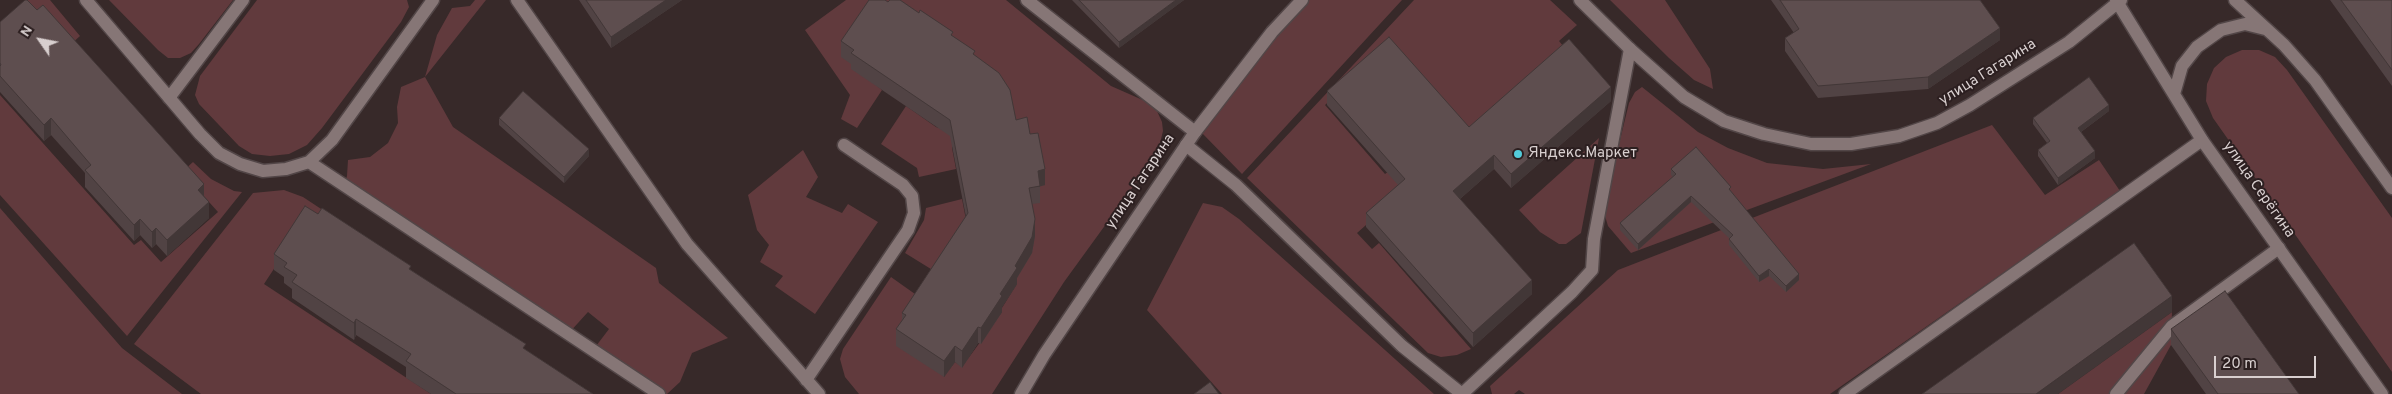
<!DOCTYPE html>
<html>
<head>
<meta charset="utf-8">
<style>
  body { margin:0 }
  #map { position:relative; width:2392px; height:394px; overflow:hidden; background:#372929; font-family:Overpass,sans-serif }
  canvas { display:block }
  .north { position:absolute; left:15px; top:15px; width:50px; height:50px; -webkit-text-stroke:4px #2c1f20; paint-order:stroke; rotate:303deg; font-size:14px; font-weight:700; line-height:20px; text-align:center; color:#d8cfcf }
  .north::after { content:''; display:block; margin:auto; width:18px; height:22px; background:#d8cfcf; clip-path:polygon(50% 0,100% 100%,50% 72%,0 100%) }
  .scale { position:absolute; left:2214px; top:356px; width:102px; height:22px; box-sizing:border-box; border:2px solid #d8cfcf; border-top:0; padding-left:6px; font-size:15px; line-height:18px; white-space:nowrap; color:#d8cfcf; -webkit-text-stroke:4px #2c1f20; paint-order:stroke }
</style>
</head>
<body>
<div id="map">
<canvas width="2392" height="394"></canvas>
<div class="north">N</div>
<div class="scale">20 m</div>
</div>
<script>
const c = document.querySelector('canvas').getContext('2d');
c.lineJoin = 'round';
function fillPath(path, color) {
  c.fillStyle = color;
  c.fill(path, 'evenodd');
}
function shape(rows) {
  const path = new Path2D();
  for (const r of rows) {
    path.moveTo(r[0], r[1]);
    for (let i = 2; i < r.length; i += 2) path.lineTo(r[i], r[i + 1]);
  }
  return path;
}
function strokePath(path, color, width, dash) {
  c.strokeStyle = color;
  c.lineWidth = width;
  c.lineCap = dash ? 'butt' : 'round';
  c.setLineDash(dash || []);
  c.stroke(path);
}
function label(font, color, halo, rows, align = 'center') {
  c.font = font + ' Overpass,sans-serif';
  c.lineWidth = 4;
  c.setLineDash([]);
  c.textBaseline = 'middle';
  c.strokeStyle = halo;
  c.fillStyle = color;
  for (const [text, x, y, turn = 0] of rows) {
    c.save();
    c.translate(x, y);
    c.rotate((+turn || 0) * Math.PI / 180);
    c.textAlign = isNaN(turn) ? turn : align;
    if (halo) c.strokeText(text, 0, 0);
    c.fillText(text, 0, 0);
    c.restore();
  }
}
fillPath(shape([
  [28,0,50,0,80,36,69,46,34,7,0,37,0,25],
  [109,0,233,0,199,44,191,53,180,58,168,58,158,50],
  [257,0,407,0,409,7,401,22,322,128,307,145,289,154,270,156,252,154,239,146,199,104,195,95,200,76],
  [475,0,486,0,425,77,453,127,656,268,659,283,728,338,692,353,680,382,667,394,659,394,593,350,609,329,588,312,568,334,344,185,347,176,348,160,370,157,388,143,398,123,397,107,401,87,425,77,437,35,452,8,470,6],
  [846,0,1006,0,1111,86,1145,101,1157,111,1162,122,1163,131,1160,143,1151,162,1064,282,992,394,859,394,845,377,840,359,843,349,891,277,922,299,944,377,955,362,962,367,1002,312,1000,311,1017,284,1014,282,1029,205,1038,187,854,66,882,90,857,128,841,119,850,95,805,30],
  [1308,0,1402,0,1242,174,1201,132,1261,53],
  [1414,0,1550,0,1577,25,1559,41,1568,52,1469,138,1389,48,1325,105,1385,174,1392,169,1409,187,1357,233,1372,249,1379,243,1471,349,1457,355,1441,357,1428,353,1247,178],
  [1610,0,1665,0,1710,69,1713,89,1694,80,1669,58],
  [2242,50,2259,50,2275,57,2287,70,2392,218,2392,372,2213,118,2206,101,2207,84,2214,68,2226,57],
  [1642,87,1698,132,1728,148,1767,163,1823,169,1871,164,1631,253,1608,226,1605,216,1605,202,1629,103,1635,92],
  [0,95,134,245,141,240,161,262,218,212,182,172,193,162,211,179,234,191,242,192,127,336,0,195],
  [906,106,936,127,953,133,952,148,956,169,919,177,917,168,881,144],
  [1992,125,2045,195,2099,160,2120,191,1830,394,1525,394,1519,390,1514,394,1492,394,1490,386,1618,270],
  [1599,138,1581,233,1566,244,1559,244,1540,232,1519,210],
  [803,150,818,177,806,197,842,213,848,204,878,222,815,314,775,286,783,276,760,262,769,245,757,230,748,195],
  [284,190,303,197,359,234,310,214,264,284,431,394,201,394,134,344,253,193],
  [962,199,967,225,939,274,905,253,924,220,926,208],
  [1203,203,1222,207,1239,219,1434,394,1222,394,1147,310],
  [0,208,122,348,182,394,0,394],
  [2172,312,2171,345,2144,394,2058,394]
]), '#613a3d');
const lane = shape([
  [86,0,200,134,219,153,240,164,263,171,286,169,309,162,332,140,433,0],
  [517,0,687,244,819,394],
  [169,98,243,0],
  [1186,145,1236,185,1402,346,1462,394,1572,292,1592,270,1594,239,1630,49],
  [309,162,659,394],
  [806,380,908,230,914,213,912,196,903,185,844,145],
  [1845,394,2202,140],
  [2116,394,2172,326,2279,248]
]);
const street = shape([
  [1027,0,1195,132]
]);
const secondary = shape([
  [1580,0,1630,49,1684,97,1724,121,1764,134,1811,144,1851,144,1899,136,1937,123,1970,105,2069,42,2121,0],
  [2116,0,2202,140,2382,394],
  [2235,0,2284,45,2315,80,2392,188],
  [2174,94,2182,66,2197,47,2221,30,2245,24,2265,29],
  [1021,394,1044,355,1195,132,1272,32,1302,0]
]);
strokePath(lane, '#524647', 15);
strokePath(street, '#524647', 15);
strokePath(secondary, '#524647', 15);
strokePath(lane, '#867676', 12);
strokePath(street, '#867676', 12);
strokePath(secondary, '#867676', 12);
fillPath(shape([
  [579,0,682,0,611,48],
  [1072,0,1184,0,1119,48],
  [1771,0,1980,0,2000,40,1928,89,1818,98,1785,51,1785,38,1794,33],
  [2330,0,2392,0,2392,86],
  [888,2,953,36,975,56,1016,120,1030,134,1045,185,1040,186,1040,203,1032,204,1035,236,1032,253,1017,278,1017,284,1002,307,1002,312,981,344,978,343,962,368,955,362,944,377,896,346,896,329,902,321,902,313,966,217,950,136,851,69,851,64,841,57,841,41],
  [0,22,204,197,209,218,167,256,156,244,152,248,140,235,134,241,85,187,85,173,51,135,44,141,0,92],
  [1327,91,1469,127,1611,101,1511,188,1494,169,1460,199,1532,294,1473,347,1366,227,1366,213,1398,185,1327,105],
  [2109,111,2081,132,2095,158,2058,185,2038,156,2038,150,2047,143,2033,124,2033,118],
  [499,118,589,156,564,183,499,125],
  [1671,169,1731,191,1799,280,1786,292,1769,276,1759,282,1729,245,1729,238,1691,202,1638,250,1620,230,1620,223,1673,177,1671,175],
  [318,214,411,270,526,350,593,394,431,394,406,378,406,367,356,335,354,340,292,298,292,289,284,283,284,277,274,270,274,254],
  [2171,329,2299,394,2206,394,2171,345]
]), '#514344');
fillPath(shape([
  [666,0,682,0,611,48,611,37],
  [1176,0,1184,0,1119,48,1119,42],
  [2000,28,2000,40,1928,89,1928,77],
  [1611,87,1611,101,1511,188,1511,174],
  [2109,105,2109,111,2078,134,2078,128],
  [51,118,51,135,44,141,44,125],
  [589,149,589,156,564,183,564,177],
  [2095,151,2095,158,2058,185,2058,178],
  [1494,155,1494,169,1453,205,1453,191],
  [1045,169,1045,185,1038,187,1038,171],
  [204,184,204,200,198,190],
  [1691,196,1691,202,1638,250,1638,244],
  [209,202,209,218,167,256,167,240],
  [140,219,140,235,134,241,134,225],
  [1035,219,1035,236,1032,253,1017,278,1017,284,1002,307,1002,312,981,344,981,328,1015,266],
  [156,228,156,244,152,248,152,232],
  [1769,269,1769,276,1759,282,1759,276],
  [1799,274,1799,280,1786,292,1786,286],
  [1532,280,1532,294,1473,347,1473,333],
  [2172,296,2172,312,2058,394,2036,394],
  [356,319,356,335,354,340,354,323],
  [978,327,978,343,962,368,962,351],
  [955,346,955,362,944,377,944,361]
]), '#423737');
const building = shape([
  [25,0,27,0,37,10,43,5,204,184,198,190,209,202,167,240,156,228,152,232,140,219,134,225,85,170,91,165,51,118,44,125,0,76,0,66,1,65,0,63,0,22,25,0],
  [586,0,666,0,611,37,586,0],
  [869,0,885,0,888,2,890,0,900,0,919,13,920,10,953,32,951,35,975,51,973,54,999,73,1010,90,1016,120,1027,117,1030,134,1038,133,1045,169,1038,171,1040,186,1029,188,1035,219,1032,237,1015,266,1017,268,1000,294,1002,296,981,328,978,327,962,351,955,346,944,361,896,329,906,315,902,313,968,213,950,120,851,53,854,50,841,41,869,0],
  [1079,0,1176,0,1119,42,1079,0],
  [1780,0,1980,0,2000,28,1928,77,1818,86,1785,38,1799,29,1780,0],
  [2341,0,2392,0,2392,70,2341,0],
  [1389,37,1469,127,1569,39,1611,87,1511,174,1494,155,1453,191,1532,280,1473,333,1366,213,1405,179,1327,91,1389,37],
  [2089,77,2109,105,2078,128,2095,151,2058,178,2038,150,2050,141,2033,118,2089,77],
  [523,91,589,149,564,177,499,118,523,91],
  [1696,147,1731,187,1729,189,1799,274,1786,286,1769,269,1759,276,1729,239,1733,235,1691,196,1638,244,1620,223,1676,174,1671,169,1696,147],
  [305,206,318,214,322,208,411,266,409,269,526,344,523,348,593,394,456,394,406,361,411,354,356,319,354,323,292,282,297,275,284,267,287,263,274,254,305,206],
  [2134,243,2172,296,2036,394,1922,394,2134,243],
  [2225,291,2299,394,2218,394,2171,329,2225,291],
  [1210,382,1219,394,1194,394,1210,382]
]);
fillPath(building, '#5e4e4f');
strokePath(building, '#423737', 1);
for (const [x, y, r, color] of [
  [1518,154,5,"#53cbda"]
]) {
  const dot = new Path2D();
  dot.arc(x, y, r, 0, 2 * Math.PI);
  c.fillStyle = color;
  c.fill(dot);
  strokePath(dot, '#2c1f20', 2);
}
label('15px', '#d8cfcf', '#2c1f20', [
  ["улица Гагарина",1988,73,-32],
  ["улица Гагарина",1141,182,-56],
  ["улица Серёгина",2258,190,55]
]);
label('15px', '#d8cfcf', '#2c1f20', [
  ["Яндекс.Маркет",1528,154]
], 'left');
</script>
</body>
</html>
